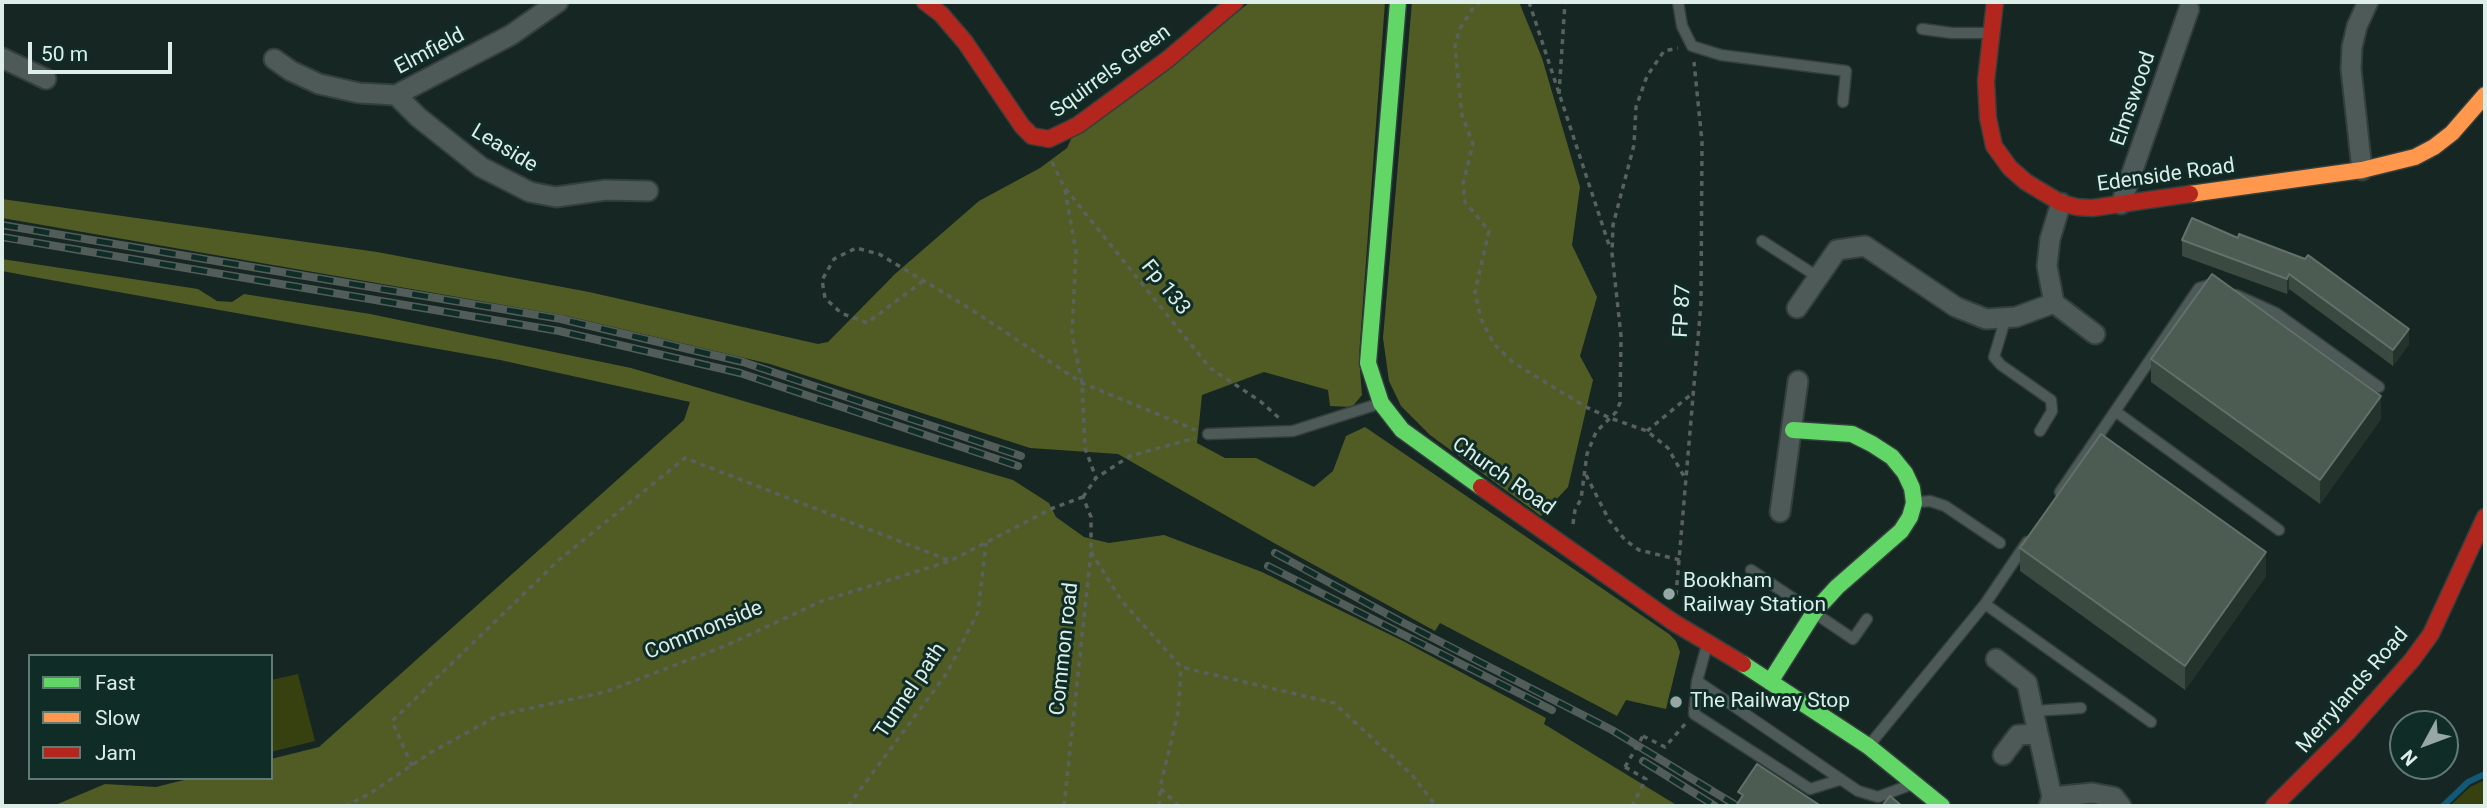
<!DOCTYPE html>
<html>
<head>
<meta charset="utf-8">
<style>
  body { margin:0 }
  #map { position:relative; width:2487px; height:808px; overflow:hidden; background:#162622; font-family:Roboto,sans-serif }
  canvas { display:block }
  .frame { position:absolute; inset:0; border:4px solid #ddede8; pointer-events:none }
  .legend { position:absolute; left:28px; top:654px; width:245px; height:126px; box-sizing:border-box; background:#0f2d26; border:2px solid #617a74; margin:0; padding:9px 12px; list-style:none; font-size:21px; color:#ddede8 }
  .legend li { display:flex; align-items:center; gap:14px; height:35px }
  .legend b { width:35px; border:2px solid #617a74 }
  .north { position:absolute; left:2389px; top:710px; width:70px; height:70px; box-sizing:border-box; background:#0f2d26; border:2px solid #617a74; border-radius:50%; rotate:229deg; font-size:19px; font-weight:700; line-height:28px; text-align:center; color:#ddede8 }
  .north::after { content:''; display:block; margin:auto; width:24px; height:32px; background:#97a7a3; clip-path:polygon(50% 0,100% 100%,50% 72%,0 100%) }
  .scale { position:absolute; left:28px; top:42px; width:144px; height:32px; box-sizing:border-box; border:4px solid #ddede8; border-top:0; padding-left:9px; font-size:21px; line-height:24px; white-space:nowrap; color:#ddede8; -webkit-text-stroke:5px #0f2d26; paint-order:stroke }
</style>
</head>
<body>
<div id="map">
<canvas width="2487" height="808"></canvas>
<div class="frame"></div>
<ul class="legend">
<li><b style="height:9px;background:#63d668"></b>Fast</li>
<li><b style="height:9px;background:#ff974d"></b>Slow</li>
<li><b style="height:9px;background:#b3261e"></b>Jam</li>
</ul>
<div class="north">N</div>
<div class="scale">50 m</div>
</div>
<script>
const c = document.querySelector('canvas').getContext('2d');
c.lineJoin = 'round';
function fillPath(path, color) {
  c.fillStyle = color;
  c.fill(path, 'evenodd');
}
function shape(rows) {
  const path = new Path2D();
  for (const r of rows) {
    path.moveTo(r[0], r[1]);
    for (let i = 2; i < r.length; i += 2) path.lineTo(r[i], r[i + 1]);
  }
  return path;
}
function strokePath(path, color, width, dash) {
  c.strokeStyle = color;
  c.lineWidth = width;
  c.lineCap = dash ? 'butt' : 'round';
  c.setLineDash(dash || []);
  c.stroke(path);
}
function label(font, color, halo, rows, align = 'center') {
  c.font = font + ' Roboto,sans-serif';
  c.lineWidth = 6;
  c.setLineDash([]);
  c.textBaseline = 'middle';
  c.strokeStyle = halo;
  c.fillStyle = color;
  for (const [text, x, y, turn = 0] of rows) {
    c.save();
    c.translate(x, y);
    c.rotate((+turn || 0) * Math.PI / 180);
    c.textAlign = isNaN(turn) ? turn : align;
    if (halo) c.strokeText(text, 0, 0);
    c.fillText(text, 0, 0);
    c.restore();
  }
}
fillPath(shape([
  [298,674,315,741,271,752,271,680],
  [2485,780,2485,806,2450,806,2470,787]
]), '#37400f');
fillPath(shape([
  [1250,2,1385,2,1359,356,1362,395,1352,407,1330,406,1328,390,1264,372,1202,395,1197,443,1225,458,1256,458,1314,487,1333,471,1346,436,1365,427,1669,634,1676,641,1680,652,1666,709,1626,700,1617,716,1440,623,1435,631,1274,543,1118,454,1030,448,770,364,567,316,2,218,2,199,377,252,589,292,818,344,828,342,895,274,979,201,1040,168,1067,148,1072,137,1152,82],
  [1412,2,1519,2,1542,58,1580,187,1572,245,1597,297,1580,356,1593,380,1568,487,1541,516,1430,435,1401,406,1389,381,1383,338],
  [2,259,198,289,217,301,232,302,244,294,370,314,631,368,1013,480,1049,503,1056,517,1084,537,1109,543,1164,535,1262,572,1403,641,1546,718,1544,724,1678,806,53,806,105,784,156,787,192,778,271,778,271,759,319,747,684,420,690,402,500,360,34,277,2,271]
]), '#515c25');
strokePath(shape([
  [2443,806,2468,782,2485,774]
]), '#125877', 6);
const lane = shape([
  [1678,2,1682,26,1692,46,1721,55,1846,71,1843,102],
  [1922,29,1952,33,1991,33],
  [1762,241,1818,277],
  [2236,295,2276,313,2379,387],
  [2006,317,1994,357,2001,365,2051,400,2052,411,2040,431],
  [2115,411,2279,530],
  [1208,434,1293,431,1378,404],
  [2060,492,2199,288,2213,284],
  [1918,502,1930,501,1945,506,2000,543],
  [1751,570,1853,639,1867,619],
  [1985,604,2151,722],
  [1707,645,1697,681,1694,714,1810,789,1839,780],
  [1697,681,1858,791,1878,797,1910,785],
  [2033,711,2081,708],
  [1871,743,1985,604,2027,542]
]);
const street = shape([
  [2,58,46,79],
  [274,59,291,71,319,84,359,93,396,95,511,35,558,2],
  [396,95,418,117,481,167,530,192,556,197,606,190,648,191],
  [2362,170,2351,69,2352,47,2357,26,2368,2],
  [2121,204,2189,9],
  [2054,303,2095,334],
  [1797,308,1837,250,1865,246,1956,307,1986,319,2016,317,2054,303,2047,266,2050,239,2061,203],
  [1780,512,1798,381],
  [1996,659,2027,683,2052,797,2049,806],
  [2003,755,2018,735,2036,734],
  [2052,797,2092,793,2114,797,2121,806]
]);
const fast = shape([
  [1398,2,1368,363,1381,403,1402,430,1481,487],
  [1743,664,1868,746,1942,806],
  [1770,682,1815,611,1837,587,1901,531,1910,517,1914,503,1912,488,1905,473,1892,457,1872,444,1852,434,1793,430]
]);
const slow = shape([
  [2190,194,2362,170,2415,157,2434,147,2452,133,2485,95]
]);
const jam = shape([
  [925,2,941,14,965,42,1022,126,1032,136,1049,139,1078,125,1168,59,1235,2],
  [1995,2,1986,81,1988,118,1994,146,2010,168,2026,182,2061,203,2077,207,2092,208,2190,194],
  [1481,487,1673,622,1743,664],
  [2274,806,2348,732,2412,660,2431,634,2485,517]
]);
strokePath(lane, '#333f3c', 13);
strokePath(street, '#333f3c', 23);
strokePath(fast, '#333f3c', 19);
strokePath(slow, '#333f3c', 19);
strokePath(jam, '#333f3c', 19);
strokePath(shape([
  [1481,2,1475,5,1459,30,1455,47,1462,115,1473,144,1463,184,1465,202,1489,231,1475,292,1481,319,1494,344,1514,363,1586,407,1610,418,1647,431,1668,448,1686,480],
  [1529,2,1610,248],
  [1559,94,1565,2],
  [1052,162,1064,187,1210,368,1260,401,1279,418],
  [1065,190,1076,251,1072,335,1082,383,1085,448,1096,478],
  [923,281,867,323,841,313,825,298,822,280,834,259,856,248,879,254,969,308,1082,383,1196,430],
  [1647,431,1694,392],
  [1586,475,1609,520,1625,540,1639,550,1680,560],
  [1083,497,1096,478,1130,456,1195,438],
  [1573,524,1575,510,1581,499,1587,454,1596,432,1616,412,1620,403,1621,336,1612,253,1613,225,1634,145,1636,107,1647,76,1664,51,1678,48],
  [1091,552,1121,600,1181,667,1334,703,1412,775,1436,806],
  [1676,595,1701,303,1702,142,1694,62],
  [1643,736,1665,747,1686,723],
  [412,766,392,721,560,559,685,458,948,560],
  [1625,767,1646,779,1632,806],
  [345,806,369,794,430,753,499,715,605,692,725,646,822,601,950,561,1053,508,1083,497],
  [848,806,947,673,978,612,986,543],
  [1064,806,1091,552,1091,517,1083,497],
  [1159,806,1160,788],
  [1179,806,1160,788,1178,712,1181,668]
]), '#57625e', 3.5, [5, 5]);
strokePath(lane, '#4e5a57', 10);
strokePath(street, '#4e5a57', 19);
strokePath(fast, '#63d668', 16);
strokePath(slow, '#ff974d', 16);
strokePath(jam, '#b3261e', 16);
const rail = shape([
  [2,225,561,319,743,362,1021,456],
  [2,237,559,331,740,373,1018,466],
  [1275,553,1398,620,1612,730,1737,806],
  [1268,566,1552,710],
  [1643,761,1715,806]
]);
strokePath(rail, '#525d59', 8);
strokePath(rail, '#0f2d26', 5, [16]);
strokePath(shape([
  [1625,767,1643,736]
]), '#57625e', 3.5, [5, 5]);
fillPath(shape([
  [2238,238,2409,344,2393,366,2289,289,2287,294,2182,256,2182,240],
  [2151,359,2381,419,2320,504,2151,382],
  [2020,548,2266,576,2185,690,2020,571]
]), '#3a4a41');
fillPath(shape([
  [2289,274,2289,289,2287,294,2287,279],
  [2409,329,2409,344,2393,366,2393,350],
  [2381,396,2381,419,2320,504,2320,480],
  [2266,552,2266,576,2185,690,2185,666]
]), '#24342d');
const building = shape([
  [2192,218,2238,238,2239,234,2305,259,2308,255,2409,329,2393,350,2289,274,2287,279,2182,240,2192,218],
  [2212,274,2381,396,2320,480,2151,359,2212,274],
  [2101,434,2266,552,2185,666,2020,548,2101,434],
  [1757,764,1821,806,1736,806,1743,795,1738,792,1757,764],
  [1890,796,1902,806,1882,806,1890,796]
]);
fillPath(building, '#4c5c53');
strokePath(building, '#62726a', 2);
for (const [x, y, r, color] of [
  [1669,594,7,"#97a7a3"],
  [1676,702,7,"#97a7a3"]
]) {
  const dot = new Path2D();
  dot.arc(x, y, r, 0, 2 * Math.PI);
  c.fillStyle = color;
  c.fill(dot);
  strokePath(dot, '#0f2d26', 2.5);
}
label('21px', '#ddede8', '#0f2d26', [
  ["Elmfield",430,52,-28],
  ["Squirrels Green",1111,72,-36],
  ["Elmswood",2134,99,-71],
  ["Leaside",504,149,31],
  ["Edenside Road",2166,176,-8],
  ["Fp 133",1165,288,51],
  ["FP 87",1683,311,-87],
  ["Church Road",1503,477,35],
  ["Commonside",704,631,-22],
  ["Common road",1065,649,-84],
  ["Tunnel path",911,691,-56],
  ["Merrylands Road",2353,691,-49]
]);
label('21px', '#ddede8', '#0f2d26', [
  ["Bookham",1683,582],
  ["Railway Station",1683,606],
  ["The Railway Stop",1690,702]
], 'left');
</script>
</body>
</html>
